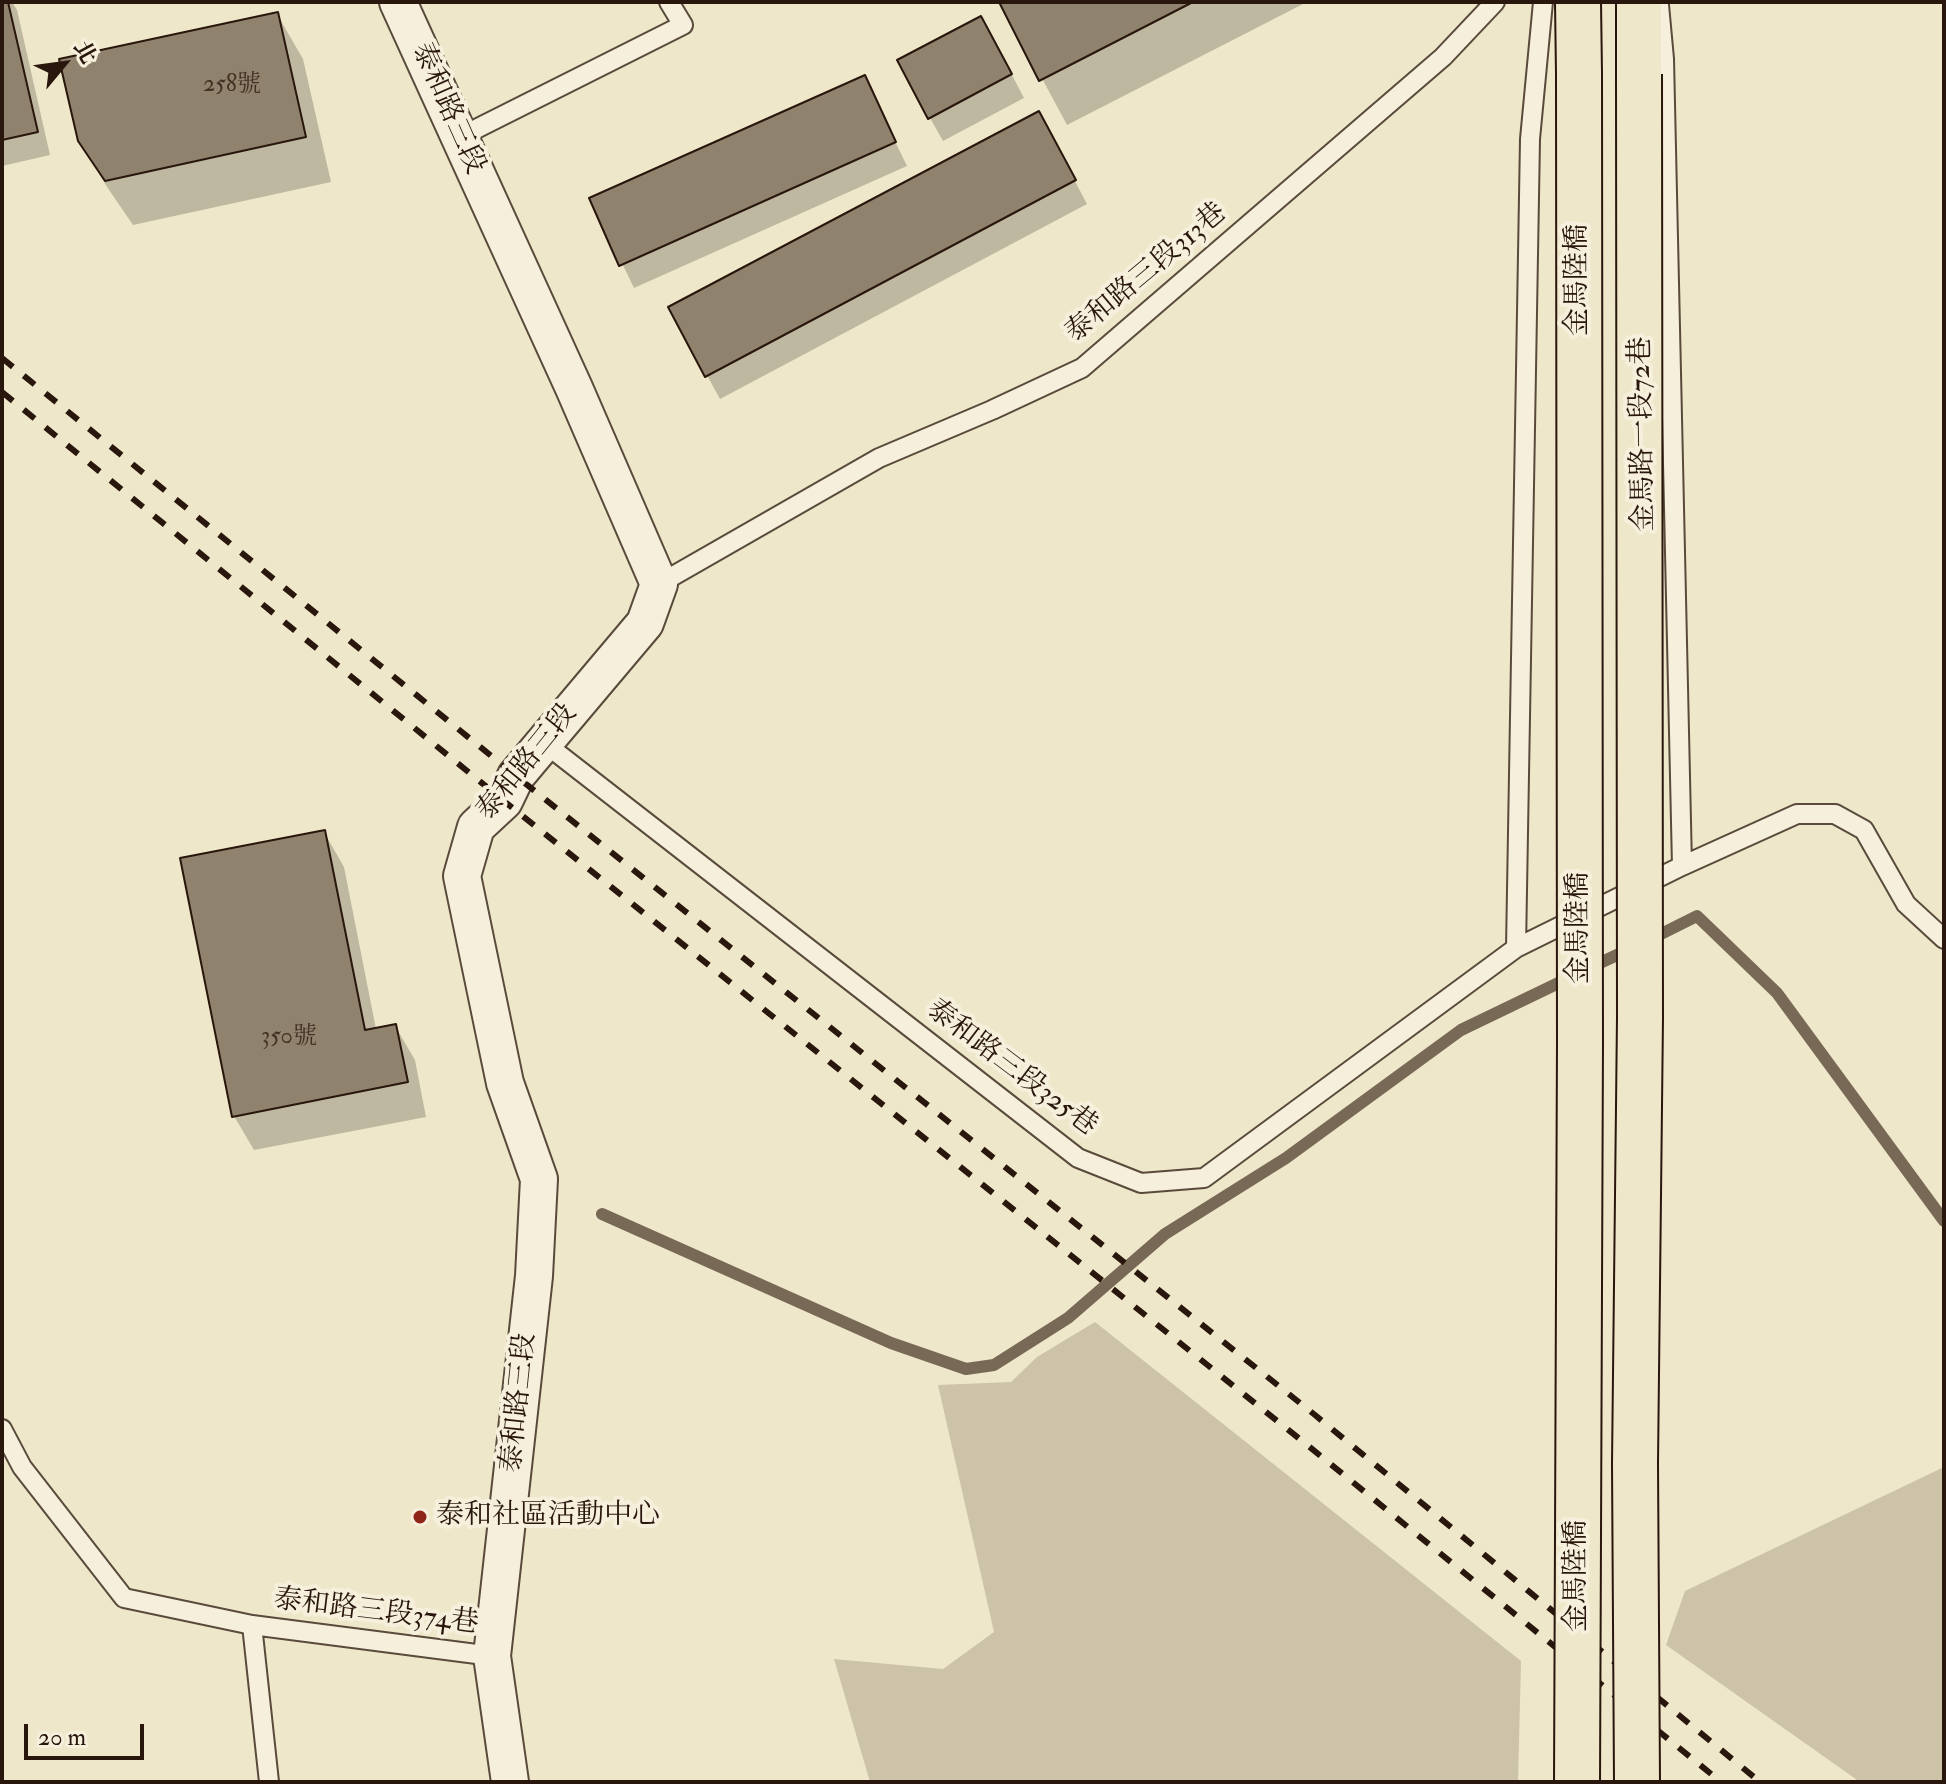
<!DOCTYPE html>
<html>
<head>
<meta charset="utf-8">
<style>
  body { margin:0 }
  #map { position:relative; width:1946px; height:1784px; overflow:hidden; background:#efe7c9; font-family:"IM FELL Double Pica","Noto Serif TC",serif }
  canvas { display:block }
  .frame { position:absolute; inset:0; border:4px solid #29160c; pointer-events:none }
  .north { position:absolute; left:24px; top:24px; width:80px; height:80px; -webkit-text-stroke:6px #f5efdc; paint-order:stroke; rotate:61deg; font-size:22px; font-weight:700; line-height:32px; text-align:center; color:#29160c }
  .north::after { content:''; display:block; margin:auto; width:28px; height:36px; background:#29160c; clip-path:polygon(50% 0,100% 100%,50% 72%,0 100%) }
  .scale { position:absolute; left:24px; top:1724px; width:120px; height:36px; box-sizing:border-box; border:4px solid #29160c; border-top:0; padding-left:10px; font-size:24px; line-height:28px; white-space:nowrap; color:#29160c; -webkit-text-stroke:6px #f5efdc; paint-order:stroke }
</style>
</head>
<body>
<div id="map">
<canvas width="1946" height="1784"></canvas>
<div class="frame"></div>
<div class="north">北</div>
<div class="scale">20 m</div>
</div>
<script>
const c = document.querySelector('canvas').getContext('2d');
c.lineJoin = 'round';
function fillPath(path, color) {
  c.fillStyle = color;
  c.fill(path, 'evenodd');
}
function shape(rows) {
  const path = new Path2D();
  for (const r of rows) {
    path.moveTo(r[0], r[1]);
    for (let i = 2; i < r.length; i += 2) path.lineTo(r[i], r[i + 1]);
  }
  return path;
}
function strokePath(path, color, width, dash) {
  c.strokeStyle = color;
  c.lineWidth = width;
  c.lineCap = dash ? 'butt' : 'round';
  c.setLineDash(dash || []);
  c.stroke(path);
}
function label(font, color, halo, rows, align = 'center') {
  c.font = font + ' "IM FELL Double Pica","Noto Serif TC",serif';
  c.lineWidth = 8;
  c.setLineDash([]);
  c.textBaseline = 'middle';
  c.strokeStyle = halo;
  c.fillStyle = color;
  for (const [text, x, y, turn = 0] of rows) {
    c.save();
    c.translate(x, y);
    c.rotate((+turn || 0) * Math.PI / 180);
    c.textAlign = isNaN(turn) ? turn : align;
    if (halo) c.strokeText(text, 0, 0);
    c.fillText(text, 0, 0);
    c.restore();
  }
}
fillPath(shape([
  [1095,1322,1521,1661,1518,1782,870,1782,834,1659,943,1669,994,1632,938,1385,1011,1382,1037,1357],
  [1944,1467,1944,1782,1860,1782,1666,1645,1685,1591]
]), '#cdc3a9');
fillPath(shape([
  [2,2,12,2,17,10,50,155,2,166],
  [1001,2,1307,2,1067,125],
  [277,14,303,59,331,182,133,225,107,187,80,140],
  [994,41,1024,98,943,141,930,118],
  [864,78,907,166,634,288,591,199],
  [1051,136,1087,204,720,399,670,308],
  [324,832,344,867,376,1029,395,1026,415,1060,426,1117,254,1150,234,1116]
]), '#0003');
strokePath(shape([
  [1649,940,1697,916,1777,993,1944,1221],
  [1587,969,1632,948],
  [602,1214,891,1343,966,1369,994,1365,1068,1318,1165,1234,1286,1158,1461,1030,1571,977]
]), '#786957', 12);
const building = shape([
  [2,2,8,2,38,132,2,140,2,2],
  [999,2,1193,2,1039,81,999,2],
  [278,12,306,137,105,181,78,141,59,59,278,12],
  [981,16,1012,74,928,119,897,60,981,16],
  [865,75,896,142,619,266,589,198,865,75],
  [1039,111,1076,180,705,377,668,307,1039,111],
  [325,830,365,1030,396,1024,408,1082,232,1117,180,858,325,830]
]);
fillPath(building, '#90836e');
strokePath(building, '#29160c', 2);
const lane = shape([
  [1659,5,1664,59,1682,866],
  [460,137,683,25,669,2],
  [659,584,879,458,992,410,1082,368,1443,57,1495,2],
  [543,742,1078,1158,1141,1183,1204,1178,1516,948,1682,866,1797,814,1835,814,1864,830,1906,904,1944,939],
  [1516,948,1530,139,1543,2],
  [2,1429,22,1467,124,1598,252,1625,492,1656],
  [252,1625,269,1782]
]);
const street = shape([
  [398,2,574,388,659,584,645,623,516,776,504,801,476,827,462,876,505,1083,539,1179,534,1276,492,1656,510,1782]
]);
const primary = shape([
  [1578,2,1579,74],
  [1639,74,1639,2]
]);
strokePath(lane, '#5a4a3b', 22);
strokePath(street, '#5a4a3b', 40);
strokePath(primary, '#29160c', 48);
strokePath(lane, '#f5efdc', 18);
strokePath(street, '#f5efdc', 36);
strokePath(primary, '#efe7c9', 44);
strokePath(shape([
  [2,358,516,776,1315,1415,1760,1782],
  [2,392,504,801,1301,1440,1721,1782]
]), '#29160c', 6, [14, 14]);
const primaryBridge = shape([
  [1577,1782,1580,1040,1579,74],
  [1637,1782,1635,1463,1640,1017,1639,74]
]);
strokePath(primaryBridge, '#29160c', 48, []);
strokePath(primaryBridge, '#efe7c9', 44);
for (const [x, y, r, color] of [
  [420,1517,8,"#8f2418"]
]) {
  const dot = new Path2D();
  dot.arc(x, y, r, 0, 2 * Math.PI);
  c.fillStyle = color;
  c.fill(dot);
  strokePath(dot, '#f5efdc', 3);
}
label('24px', '#433124', null, [
  ["258號",232,86],
  ["350號",289,1038]
]);
label('28px', '#29160c', '#f5efdc', [
  ["泰和路三段",447,109,66],
  ["泰和路三段313巷",1147,274,-40],
  ["金馬陸橋",1579,280,-90],
  ["金馬路一段72巷",1644,434,-91],
  ["泰和路三段",528,763,-51],
  ["金馬陸橋",1580,928,-90],
  ["泰和路三段325巷",1011,1069,37],
  ["泰和路三段",520,1403,-84],
  ["金馬陸橋",1578,1576,-90],
  ["泰和路三段374巷",376,1613,7]
]);
label('28px', '#29160c', '#f5efdc', [
  ["泰和社區活動中心",436,1517]
], 'left');
</script>
</body>
</html>
